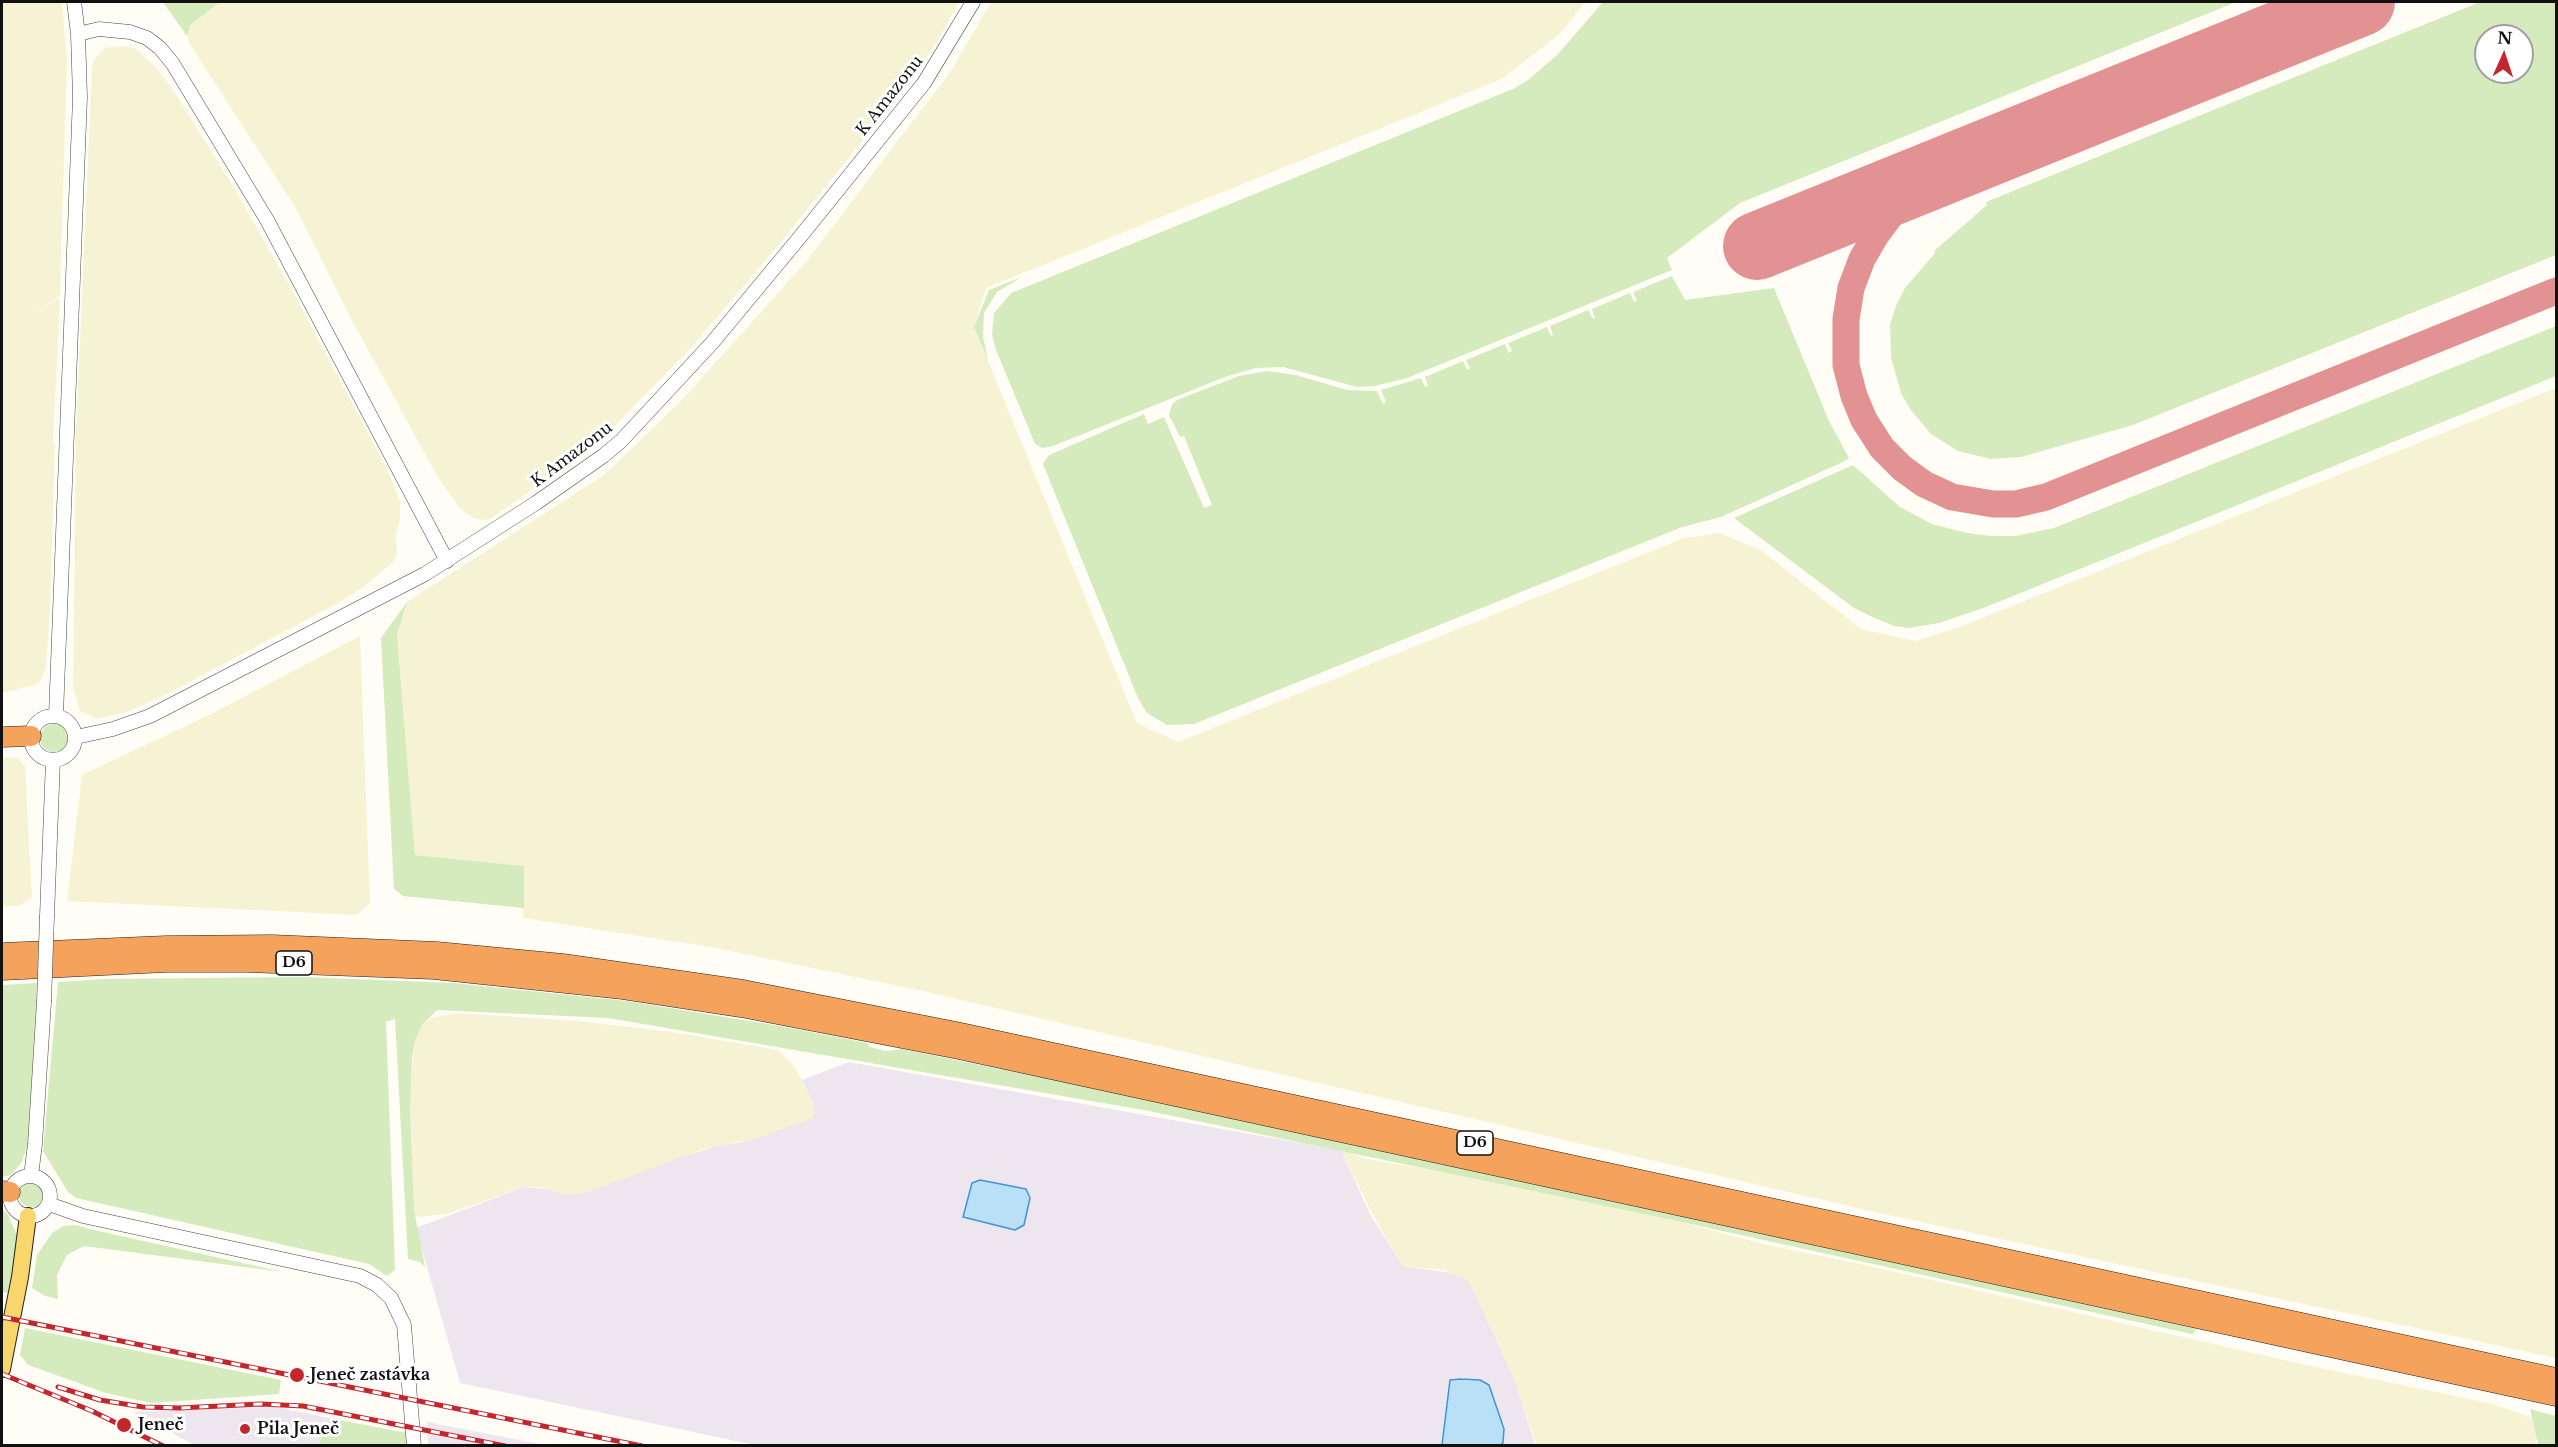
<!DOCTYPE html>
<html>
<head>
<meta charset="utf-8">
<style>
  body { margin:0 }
  #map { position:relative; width:2558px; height:1447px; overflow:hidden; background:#fffdf5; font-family:"Libre Baskerville",serif }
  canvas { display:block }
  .frame { position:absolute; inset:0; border:3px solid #111; pointer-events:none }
  .north { position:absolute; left:2474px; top:24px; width:60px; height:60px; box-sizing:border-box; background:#fff; border:2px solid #a0a0a0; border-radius:50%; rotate:3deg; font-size:16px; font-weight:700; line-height:24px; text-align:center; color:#111 }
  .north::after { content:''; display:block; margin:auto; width:21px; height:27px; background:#c4262e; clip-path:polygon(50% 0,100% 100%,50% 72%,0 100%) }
</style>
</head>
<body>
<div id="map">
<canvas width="2558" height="1447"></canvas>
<div class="frame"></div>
<div class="north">N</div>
</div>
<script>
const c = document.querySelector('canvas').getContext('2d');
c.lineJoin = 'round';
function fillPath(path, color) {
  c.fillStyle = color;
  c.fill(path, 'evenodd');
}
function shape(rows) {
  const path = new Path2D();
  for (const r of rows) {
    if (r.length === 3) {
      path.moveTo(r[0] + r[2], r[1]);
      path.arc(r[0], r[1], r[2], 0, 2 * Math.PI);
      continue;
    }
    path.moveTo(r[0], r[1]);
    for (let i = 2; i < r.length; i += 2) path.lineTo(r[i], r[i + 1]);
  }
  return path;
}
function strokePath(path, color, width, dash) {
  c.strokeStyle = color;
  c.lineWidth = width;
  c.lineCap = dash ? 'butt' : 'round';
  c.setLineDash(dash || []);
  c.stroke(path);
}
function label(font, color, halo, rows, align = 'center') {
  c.font = font + ' "Libre Baskerville",serif';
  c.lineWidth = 6;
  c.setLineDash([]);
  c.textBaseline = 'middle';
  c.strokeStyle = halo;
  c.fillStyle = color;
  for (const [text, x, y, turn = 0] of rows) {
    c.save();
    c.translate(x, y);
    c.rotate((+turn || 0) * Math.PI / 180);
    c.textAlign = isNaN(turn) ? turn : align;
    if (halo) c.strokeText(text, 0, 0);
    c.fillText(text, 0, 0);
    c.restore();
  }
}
fillPath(shape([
  [849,1062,1345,1151,1343,1155,1371,1216,1403,1266,1451,1273,1464,1278,1470,1283,1515,1380,1535,1445,755,1445,460,1383,416,1228,524,1187,548,1189,672,1160,724,1144,734,1144,754,1139,814,1115,812,1101,802,1080],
  [276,1407,329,1418,318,1445,196,1446,133,1412],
  [427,1422,545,1445,428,1445]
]), '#eee6ef');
fillPath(shape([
  [2,2,62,2,67,61,60,296,36,312,60,298,53,443,55,443,50,610,46,667,41,681,34,685,2,693],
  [220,2,959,2,935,45,896,99,775,249,690,349,605,436,568,465,490,519,484,520,473,518,460,509,437,476,354,324,295,207,189,43,187,31,189,25],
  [991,2,1585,2,1561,33,1502,79,986,288,974,327,1137,723,1178,742,1684,538,1720,533,1762,551,1861,629,1915,641,1960,627,2553,389,2556,391,2556,1358,1879,1213,909,988,710,947,523,918,524,866,415,855,397,635,407,602,604,475,681,401,805,263,951,71],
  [122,46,136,49,156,67,174,91,233,186,293,292,388,471,400,501,400,519,396,536,397,555,394,561,365,586,340,602,169,693,127,712,97,719,80,711,73,687,76,432,92,67,94,60,104,48],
  [360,636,370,903,357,915,67,901,82,775,209,715],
  [2,757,18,758,25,766,32,897,19,906,2,906],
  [458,1013,579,1021,673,1032,778,1050,794,1066,804,1084,812,1101,814,1115,813,1118,754,1139,701,1150,585,1193,565,1194,539,1187,524,1187,447,1214,418,1217,414,1215,411,1140,410,1091,415,1041,422,1025,433,1017],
  [1345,1151,1367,1159,1432,1170,1677,1221,1763,1244,1865,1265,2311,1366,2493,1404,2532,1418,2536,1436,2535,1445,1536,1445,1515,1380,1470,1283,1464,1278,1444,1270,1403,1266,1375,1219,1343,1155]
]), '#f6f3d4');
fillPath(shape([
  [163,2,220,2,190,25,187,36],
  [1603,2,2236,2,1740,203,1667,258,1672,270,1407,378,1375,386,1357,387,1283,367,1256,368,1225,377,1053,446,1042,448,1035,444,996,350,992,335,994,313,1011,293,1513,89,1528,80,1557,55],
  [2480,2,2556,2,2556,255,2133,425,2021,457,1991,459,1958,451,1931,434,1910,409,1901,393,1891,358,1890,324,1896,306,1905,288,1935,253,1934,251,1987,205,1986,202],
  [2486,36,2522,36,2522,72,2486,72],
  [1672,276,1685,300,1774,288,1829,421,1849,458,1843,462,1721,517,1682,527,1194,724,1167,725,1147,713,1138,698,1043,464,1049,455,1144,414,1148,424,1164,417,1204,508,1212,505,1184,436,1180,437,1169,415,1172,404,1177,400,1239,376,1267,371,1296,375,1347,390,1377,391,1383,404,1386,402,1381,390,1421,378,1425,387,1428,386,1425,377,1463,361,1467,370,1470,368,1466,360,1505,344,1509,353,1512,351,1508,343,1547,327,1551,336,1553,335,1550,326,1588,310,1593,319,1595,318,1592,309,1630,293,1634,302,1637,301,1633,292],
  [1022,277,997,292,984,313,983,337,988,360,974,327,989,290],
  [2556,326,2556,376,1986,607,1939,623,1909,628,1894,626,1868,615,1854,608,1734,518,1853,465,1900,507,1932,524,1967,533,1991,536,2015,536,2054,528],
  [407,602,397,635,415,855,524,866,524,908,403,896,394,889,381,638],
  [54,738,14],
  [302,977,453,983,627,1001,786,1027,867,1043,870,1047,886,1051,902,1049,1119,1093,2197,1329,2192,1334,1677,1221,1144,1110,608,1018,437,1010,422,1025,415,1041,412,1058,410,1110,414,1210,425,1267,420,1262,408,1259,395,1019,386,1022,395,1270,387,1276,369,1264,76,1198,68,1192,43,1151,58,982,104,979],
  [37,983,33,1099,27,1146,22,1162,11,1175,2,1177,2,985],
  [31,1195,12],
  [2,1208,8,1215,17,1235,9,1293,2,1292],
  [75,1225,94,1230,283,1272,84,1246,67,1255,57,1275,58,1299,45,1296,32,1288,37,1255,52,1233,64,1226],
  [25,1328,281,1380,279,1394,151,1403,106,1393,28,1365,20,1355],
  [2530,1409,2556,1416,2556,1445,2538,1445],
  [329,1418,407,1433,407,1445,318,1446]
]), '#d5ebbd');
const water = shape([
  [980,1180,1026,1189,1030,1198,1024,1225,1015,1230,963,1217,972,1183,980,1180],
  [1461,1379,1480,1380,1489,1385,1504,1429,1503,1443,1500,1445,1442,1445,1450,1380,1461,1379]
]);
fillPath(water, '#b9e0f7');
strokePath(water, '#3f96cf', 1.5);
strokePath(shape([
  [2044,131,1962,164,1917,190,1896,208,1876,235,1862,259,1851,288,1846,319,1846,365,1854,396,1864,420,1882,448,1902,468,1924,484,1952,497,1993,504,2016,504,2046,497,2556,291]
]), '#e29292', 27);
strokePath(shape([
  [1757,246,2361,2]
]), '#e29292', 68);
const minor = shape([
  [78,34,99,29,130,32,147,38,160,48,173,64,267,220,447,561],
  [56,715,80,97,78,34,74,2],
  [53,738,22],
  [76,737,113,729,150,716,425,574,536,503,603,456,621,441,712,343,800,237,924,83,973,2],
  [47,916,53,760],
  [30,1196,20],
  [31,1176,35,1144,44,1002],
  [49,1204,83,1216,360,1276,377,1285,391,1298,404,1325,414,1446]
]);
const major = shape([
  [2,1369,20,1277,28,1216]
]);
const highway = shape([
  [2,737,31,736],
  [2,953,166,946,272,945,437,952,563,964,743,990,961,1033,2556,1378],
  [2,970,166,962,247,962,434,969,623,989,741,1007,959,1049,2556,1396],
  [2,1191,10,1192]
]);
strokePath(minor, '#444', 15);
strokePath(major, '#222', 18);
strokePath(highway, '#222', 21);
strokePath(minor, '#fff', 14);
strokePath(major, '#f9d66b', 16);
strokePath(highway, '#f5a25d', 20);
const rail = shape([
  [2,1317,642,1446],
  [2,1374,92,1411,163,1446],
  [58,1387,100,1400,143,1407,179,1408,261,1404,303,1406,505,1446]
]);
strokePath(rail, '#c4262e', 5);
strokePath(rail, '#fff', 3, [9]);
const minorBridge = shape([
  [44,1002,47,916]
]);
strokePath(minorBridge, '#444', 15, []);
strokePath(minorBridge, '#fff', 14);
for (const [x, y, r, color] of [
  [297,1375,8,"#c4262e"],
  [124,1425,8,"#c4262e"],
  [245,1429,6,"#c4262e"]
]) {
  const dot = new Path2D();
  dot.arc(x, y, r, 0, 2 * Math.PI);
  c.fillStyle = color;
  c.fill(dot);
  strokePath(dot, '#fff', 2);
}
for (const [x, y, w] of [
  [294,963,36],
  [1475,1143,36]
]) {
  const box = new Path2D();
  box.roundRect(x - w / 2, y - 12, w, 24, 4.5);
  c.fillStyle = '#fff';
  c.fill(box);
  strokePath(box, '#111', 1.5);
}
label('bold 15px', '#111', null, [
  ["D6",294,963],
  ["D6",1475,1143]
]);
label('16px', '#111', '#fff', [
  ["K Amazonu",890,96,-52],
  ["K Amazonu",572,455,-37]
]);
label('bold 16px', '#111', '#fff', [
  ["Jeneč zastávka",310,1375],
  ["Jeneč",138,1425],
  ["Pila Jeneč",257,1429]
], 'left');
</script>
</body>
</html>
